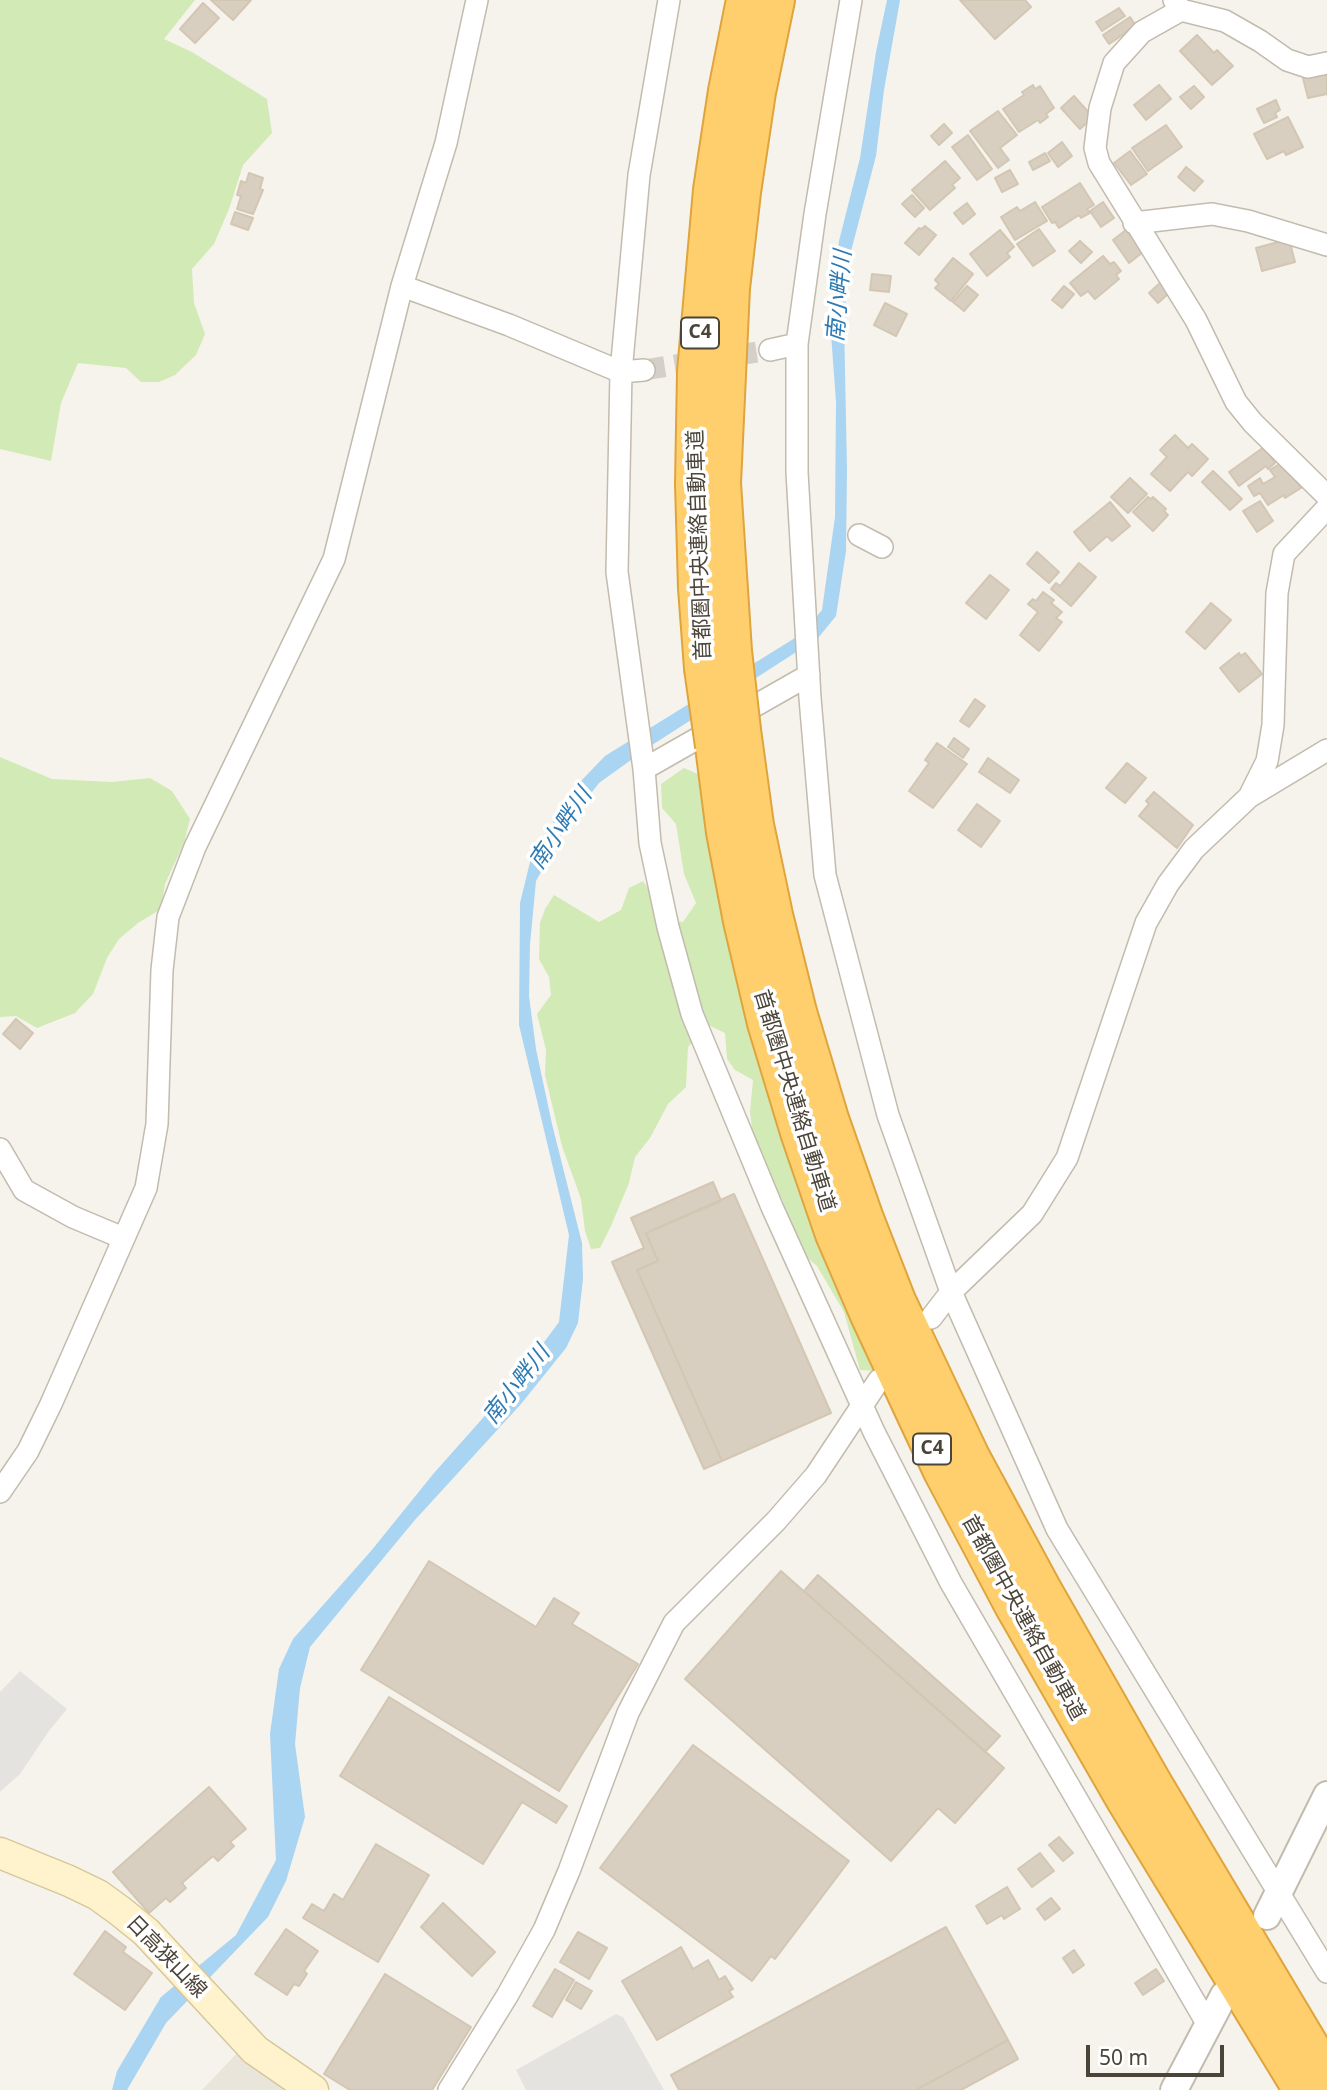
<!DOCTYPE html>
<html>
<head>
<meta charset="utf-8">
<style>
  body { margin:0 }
  #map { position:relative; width:1327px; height:2090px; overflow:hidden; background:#f6f3ec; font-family:"Noto Sans",sans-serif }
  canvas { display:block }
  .scale { position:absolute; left:1086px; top:2045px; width:138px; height:32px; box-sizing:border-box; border:4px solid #4b4439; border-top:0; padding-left:9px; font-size:21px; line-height:24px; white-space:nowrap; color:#4b4439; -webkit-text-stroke:5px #fff; paint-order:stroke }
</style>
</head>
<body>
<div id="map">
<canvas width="1327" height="2090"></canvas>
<div class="scale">50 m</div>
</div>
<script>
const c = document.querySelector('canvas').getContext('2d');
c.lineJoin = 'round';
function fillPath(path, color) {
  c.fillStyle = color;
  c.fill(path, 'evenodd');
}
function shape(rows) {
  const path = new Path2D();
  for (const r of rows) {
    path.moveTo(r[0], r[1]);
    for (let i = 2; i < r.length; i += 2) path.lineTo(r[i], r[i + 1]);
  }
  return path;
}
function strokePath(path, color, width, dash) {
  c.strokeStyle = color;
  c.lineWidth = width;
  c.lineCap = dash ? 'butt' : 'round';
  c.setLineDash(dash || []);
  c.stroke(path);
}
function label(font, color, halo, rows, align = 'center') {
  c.font = font + ' "Noto Sans","Noto Sans JP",sans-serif';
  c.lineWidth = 7;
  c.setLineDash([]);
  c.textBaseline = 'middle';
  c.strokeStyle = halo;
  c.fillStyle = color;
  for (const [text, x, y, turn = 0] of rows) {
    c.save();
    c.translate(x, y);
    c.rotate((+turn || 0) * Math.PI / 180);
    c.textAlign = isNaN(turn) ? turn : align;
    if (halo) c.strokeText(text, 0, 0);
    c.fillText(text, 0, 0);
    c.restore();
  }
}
fillPath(shape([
  [238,2052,287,2090,202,2090]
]), '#eae5da');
fillPath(shape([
  [0,0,195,0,164,39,192,52,267,99,272,133,243,165,229,209,214,244,192,269,194,303,205,334,196,355,175,375,159,382,141,382,126,368,78,363,61,403,51,461,0,449],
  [0,757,52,779,112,782,150,778,172,791,190,819,184,843,165,884,161,909,138,923,119,939,107,958,93,994,75,1013,37,1028,16,1016,0,1017],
  [684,768,698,774,703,804,879,1347,874,1371,860,1370,844,1312,817,1266,804,1255,782,1199,771,1184,753,1137,750,1112,753,1080,735,1070,727,1059,725,1033,708,1025,688,1047,686,1087,668,1104,650,1138,635,1157,629,1183,611,1226,600,1248,591,1249,585,1231,581,1199,562,1146,545,1075,546,1050,537,1014,551,995,549,977,539,959,540,923,545,909,554,895,599,922,621,910,629,888,643,881,653,896,657,919,683,922,696,903,684,874,676,824,662,808,661,784]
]), '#d2eab5');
fillPath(shape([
  [20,1671,67,1709,49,1731,20,1774,0,1792,0,1692],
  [616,2014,623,2017,664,2090,526,2090,516,2070]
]), '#e5e3e0');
fillPath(shape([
  [887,0,900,0,884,90,876,156,850,255,844,320,847,470,846,551,836,616,818,638,649,747,599,783,569,822,536,881,530,944,529,996,536,1049,552,1124,582,1243,583,1279,578,1323,566,1348,521,1404,414,1521,310,1647,300,1688,295,1744,305,1817,286,1881,268,1917,166,2023,127,2090,112,2090,117,2071,161,1997,236,1935,276,1860,270,1734,279,1669,293,1639,371,1551,434,1473,514,1383,559,1322,569,1235,519,1025,520,903,532,854,580,782,605,756,803,633,822,610,835,517,836,402,830,320,839,241,860,158,876,52]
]), '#a9d4f2');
const building = shape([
  [211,0,251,0,233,20,211,0],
  [960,0,1025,0,1031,7,995,39,960,0],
  [203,3,219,18,195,43,180,29,203,3],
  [1119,8,1125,16,1102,31,1096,22,1119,8],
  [1130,17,1136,26,1109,44,1103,35,1130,17],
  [1197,35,1214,53,1217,50,1233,66,1212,85,1180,51,1197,35],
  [1327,73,1327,94,1308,98,1303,78,1327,73],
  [1033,85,1035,89,1040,86,1054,108,1046,114,1048,117,1040,123,1038,120,1019,132,1003,109,1024,95,1022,92,1033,85],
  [1159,85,1171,99,1146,120,1134,105,1159,85],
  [1194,86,1204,97,1191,109,1180,97,1194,86],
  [1074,96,1091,115,1088,118,1090,120,1080,129,1061,108,1074,96],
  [1276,100,1280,110,1275,113,1277,117,1264,123,1257,109,1276,100],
  [998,111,1017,135,1000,148,1009,160,998,168,970,131,998,111],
  [1288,117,1303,147,1286,155,1284,151,1267,159,1254,134,1288,117],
  [944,124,952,133,939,145,931,136,944,124],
  [1166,125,1182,147,1148,171,1132,148,1166,125],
  [968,135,992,169,977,180,952,147,968,135],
  [1062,142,1072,156,1058,167,1048,153,1062,142],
  [1130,151,1147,174,1131,185,1114,163,1130,151],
  [1045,153,1050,161,1033,170,1029,162,1045,153],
  [945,161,960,178,952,185,955,188,930,210,912,190,945,161],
  [1186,167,1203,181,1194,191,1178,177,1186,167],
  [1010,170,1018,184,1002,192,995,178,1010,170],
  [249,173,263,178,260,189,263,190,253,214,237,209,241,196,237,195,241,181,246,183,249,173],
  [1080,183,1094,205,1087,209,1090,213,1081,218,1079,215,1059,228,1055,222,1052,223,1042,207,1080,183],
  [912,195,924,208,915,217,902,204,912,195],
  [1035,202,1047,221,1015,240,1001,217,1017,207,1020,211,1035,202],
  [1103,202,1114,218,1101,227,1090,211,1103,202],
  [967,203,975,214,963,224,954,213,967,203],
  [235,212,253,218,248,230,231,224,235,212],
  [925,226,936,235,919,255,905,243,919,228,922,229,925,226],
  [1039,229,1055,251,1033,266,1017,244,1039,229],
  [1000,230,1014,247,1007,253,1010,257,987,276,970,254,1000,230],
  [1126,230,1143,252,1129,263,1113,240,1126,230],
  [1289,239,1295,262,1262,271,1256,248,1289,239],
  [1080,241,1092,252,1081,263,1069,251,1080,241],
  [1103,256,1110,264,1114,262,1121,271,1116,275,1119,279,1095,299,1088,291,1081,296,1070,283,1103,256],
  [953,258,973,274,951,301,935,288,939,284,935,280,953,258],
  [872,274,891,276,889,292,870,290,872,274],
  [1160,283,1169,293,1158,303,1149,293,1160,283],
  [967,286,978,295,964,311,953,302,967,286],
  [1064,286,1074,294,1062,308,1052,300,1064,286],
  [885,303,907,314,896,336,874,325,885,303],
  [1175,435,1188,448,1192,444,1208,459,1192,476,1188,472,1170,491,1151,474,1167,457,1160,450,1175,435],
  [1264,447,1275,463,1268,469,1266,466,1239,486,1229,472,1264,447],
  [1284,461,1301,488,1285,498,1284,495,1268,505,1260,493,1254,496,1248,486,1260,478,1263,484,1275,477,1270,470,1284,461],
  [1213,471,1242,499,1230,510,1202,482,1213,471],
  [1130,478,1147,494,1128,513,1111,497,1130,478],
  [1148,497,1151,499,1153,497,1166,509,1164,511,1168,515,1153,531,1133,512,1148,497],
  [1260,501,1273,521,1257,532,1243,511,1260,501],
  [1110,502,1130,526,1112,541,1107,536,1090,551,1074,532,1110,502],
  [1037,552,1059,572,1049,583,1027,564,1037,552],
  [1079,563,1096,577,1071,606,1051,589,1056,583,1060,586,1079,563],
  [990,575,1009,590,986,619,966,603,990,575],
  [1043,592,1054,600,1051,603,1062,612,1056,618,1062,622,1039,651,1020,635,1038,612,1028,604,1033,599,1036,601,1043,592],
  [1211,603,1231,620,1205,649,1186,632,1211,603],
  [1239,653,1241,656,1245,653,1262,674,1239,692,1220,668,1239,653],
  [975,699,985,706,969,727,960,721,975,699],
  [954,738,969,749,963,758,948,747,954,738],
  [937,743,967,764,933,808,909,791,929,763,925,760,937,743],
  [988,758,1019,780,1010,793,979,772,988,758],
  [1127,763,1146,778,1125,803,1106,788,1127,763],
  [1154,792,1193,825,1177,848,1139,816,1149,804,1146,801,1154,792],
  [977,804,1000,821,981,847,958,830,977,804],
  [16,1019,33,1033,20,1049,3,1034,16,1019],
  [713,1182,721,1201,646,1233,658,1261,637,1270,722,1461,704,1469,612,1262,644,1248,631,1218,713,1182],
  [734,1194,831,1413,722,1461,637,1270,658,1261,646,1233,734,1194],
  [429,1561,536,1627,554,1598,579,1613,572,1624,638,1664,559,1791,361,1670,429,1561],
  [781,1571,1004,1768,955,1823,938,1808,891,1861,685,1679,781,1571],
  [818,1575,1000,1736,985,1752,804,1591,818,1575],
  [389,1697,567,1806,556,1823,522,1802,483,1864,340,1776,389,1697],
  [693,1745,849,1861,775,1959,771,1956,752,1981,600,1868,693,1745],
  [209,1787,246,1829,230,1842,234,1846,218,1861,213,1856,182,1883,186,1888,170,1902,166,1898,149,1913,113,1872,209,1787],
  [1059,1837,1073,1853,1063,1861,1049,1845,1059,1837],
  [376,1844,429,1875,378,1962,303,1918,312,1904,324,1911,334,1894,343,1900,376,1844],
  [1040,1853,1054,1871,1032,1887,1018,1869,1040,1853],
  [1007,1887,1020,1909,1004,1919,1002,1915,987,1924,976,1906,1007,1887],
  [1051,1898,1060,1909,1045,1920,1037,1909,1051,1898],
  [443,1903,495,1952,472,1976,421,1927,443,1903],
  [946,1927,1008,2040,916,2090,679,2090,671,2075,946,1927],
  [286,1929,318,1951,304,1971,307,1974,299,1986,294,1984,287,1995,255,1974,286,1929],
  [105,1931,126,1947,123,1952,152,1973,125,2010,74,1974,105,1931],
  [578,1932,607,1948,589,1979,560,1962,578,1932],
  [681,1947,693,1969,708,1960,719,1980,725,1976,733,1989,729,1991,733,1997,657,2040,622,1981,681,1947],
  [1074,1950,1084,1965,1073,1973,1063,1958,1074,1950],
  [555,1969,574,1980,552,2017,533,2006,555,1969],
  [1156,1969,1164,1981,1143,1995,1135,1983,1156,1969],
  [385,1974,471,2027,432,2090,350,2090,324,2074,385,1974],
  [576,1982,592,1991,581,2009,566,2000,576,1982],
  [1008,2040,1018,2059,961,2090,916,2090,1008,2040]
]);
fillPath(building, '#d8cfc1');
strokePath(building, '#d3c7b4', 2);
strokePath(shape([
  [644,370,770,350]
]), '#d4d0c8', 21, [21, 10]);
const minor = shape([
  [669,0,639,175,621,372,617,572,644,769,650,843,668,927,692,1014,772,1207,874,1432,951,1583,1208,2025],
  [851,0,815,214,797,344,797,472,810,698,825,875,888,1115,951,1292,1057,1529,1327,1972],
  [1174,0,1181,10,1225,21,1260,41,1287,60,1308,67,1327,63],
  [1181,10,1142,32,1114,63,1100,108,1095,148,1099,163,1196,320,1236,402,1253,423,1327,496],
  [1134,223,1212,214,1248,221,1327,245],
  [402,286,509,325,621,372,644,370],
  [770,350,797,344],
  [859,535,882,547],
  [644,769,809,675],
  [1249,797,1327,750],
  [0,1149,24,1190,73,1217,123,1238],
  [931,1318,951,1292,1032,1214,1067,1158,1146,923,1168,884,1194,849,1249,797,1267,761,1273,725,1277,593,1284,554,1327,508],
  [0,1492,28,1451,51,1404,146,1188,157,1124,162,970,168,917,195,847,334,559,402,286,446,143,477,0],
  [449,2090,507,1996,544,1930,569,1871,628,1713,674,1623,776,1521,816,1475,879,1380]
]);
const tertiary = shape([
  [1267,1916,1327,1795],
  [1174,2090,1224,1995]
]);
const secondary = shape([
  [0,1853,69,1881,98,1895,120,1911,146,1932,255,2050,313,2090]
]);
const motorway = shape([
  [732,651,721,483,730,288,741,192,756,92,775,0],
  [704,668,698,588,695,484,697,372,713,190,728,91,746,0],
  [741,730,754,825,773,915,797,1012,829,1119,864,1219,896,1301,970,1457,1043,1592,1152,1783,1327,2076],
  [715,746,726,832,743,921,767,1023,800,1132,835,1234,870,1315,943,1471,1014,1605,1125,1798,1303,2090]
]);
strokePath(minor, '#c2bbae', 24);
strokePath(tertiary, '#c2bbae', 30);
strokePath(secondary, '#d6c79b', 33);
strokePath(motorway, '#e0a43c', 42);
strokePath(minor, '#fff', 21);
strokePath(tertiary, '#fff', 26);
strokePath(secondary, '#fff3cd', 30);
strokePath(motorway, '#ffcf6e', 38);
const motorwayBridge = shape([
  [732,651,741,730],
  [704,668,715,746]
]);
strokePath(motorwayBridge, '#e0a43c', 42, []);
strokePath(motorwayBridge, '#ffcf6e', 38);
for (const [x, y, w] of [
  [700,333,38],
  [932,1449,38]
]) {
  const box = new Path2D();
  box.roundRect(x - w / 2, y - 15.5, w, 31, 5);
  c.fillStyle = '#fff';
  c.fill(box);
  strokePath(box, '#4b4439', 2);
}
label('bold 19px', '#4b4439', null, [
  ["C4",700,333],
  ["C4",932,1449]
]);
label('21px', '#4b4439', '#fff', [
  ["首都圏中央連絡自動車道",700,545,-92],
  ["首都圏中央連絡自動車道",794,1101,73],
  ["首都圏中央連絡自動車道",1023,1618,61],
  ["日高狭山線",166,1957,46]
]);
label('italic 23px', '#2e7ab2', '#fff', [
  ["南小畔川",840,296,-85],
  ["南小畔川",561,829,-56],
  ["南小畔川",517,1385,-52]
]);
</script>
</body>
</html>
